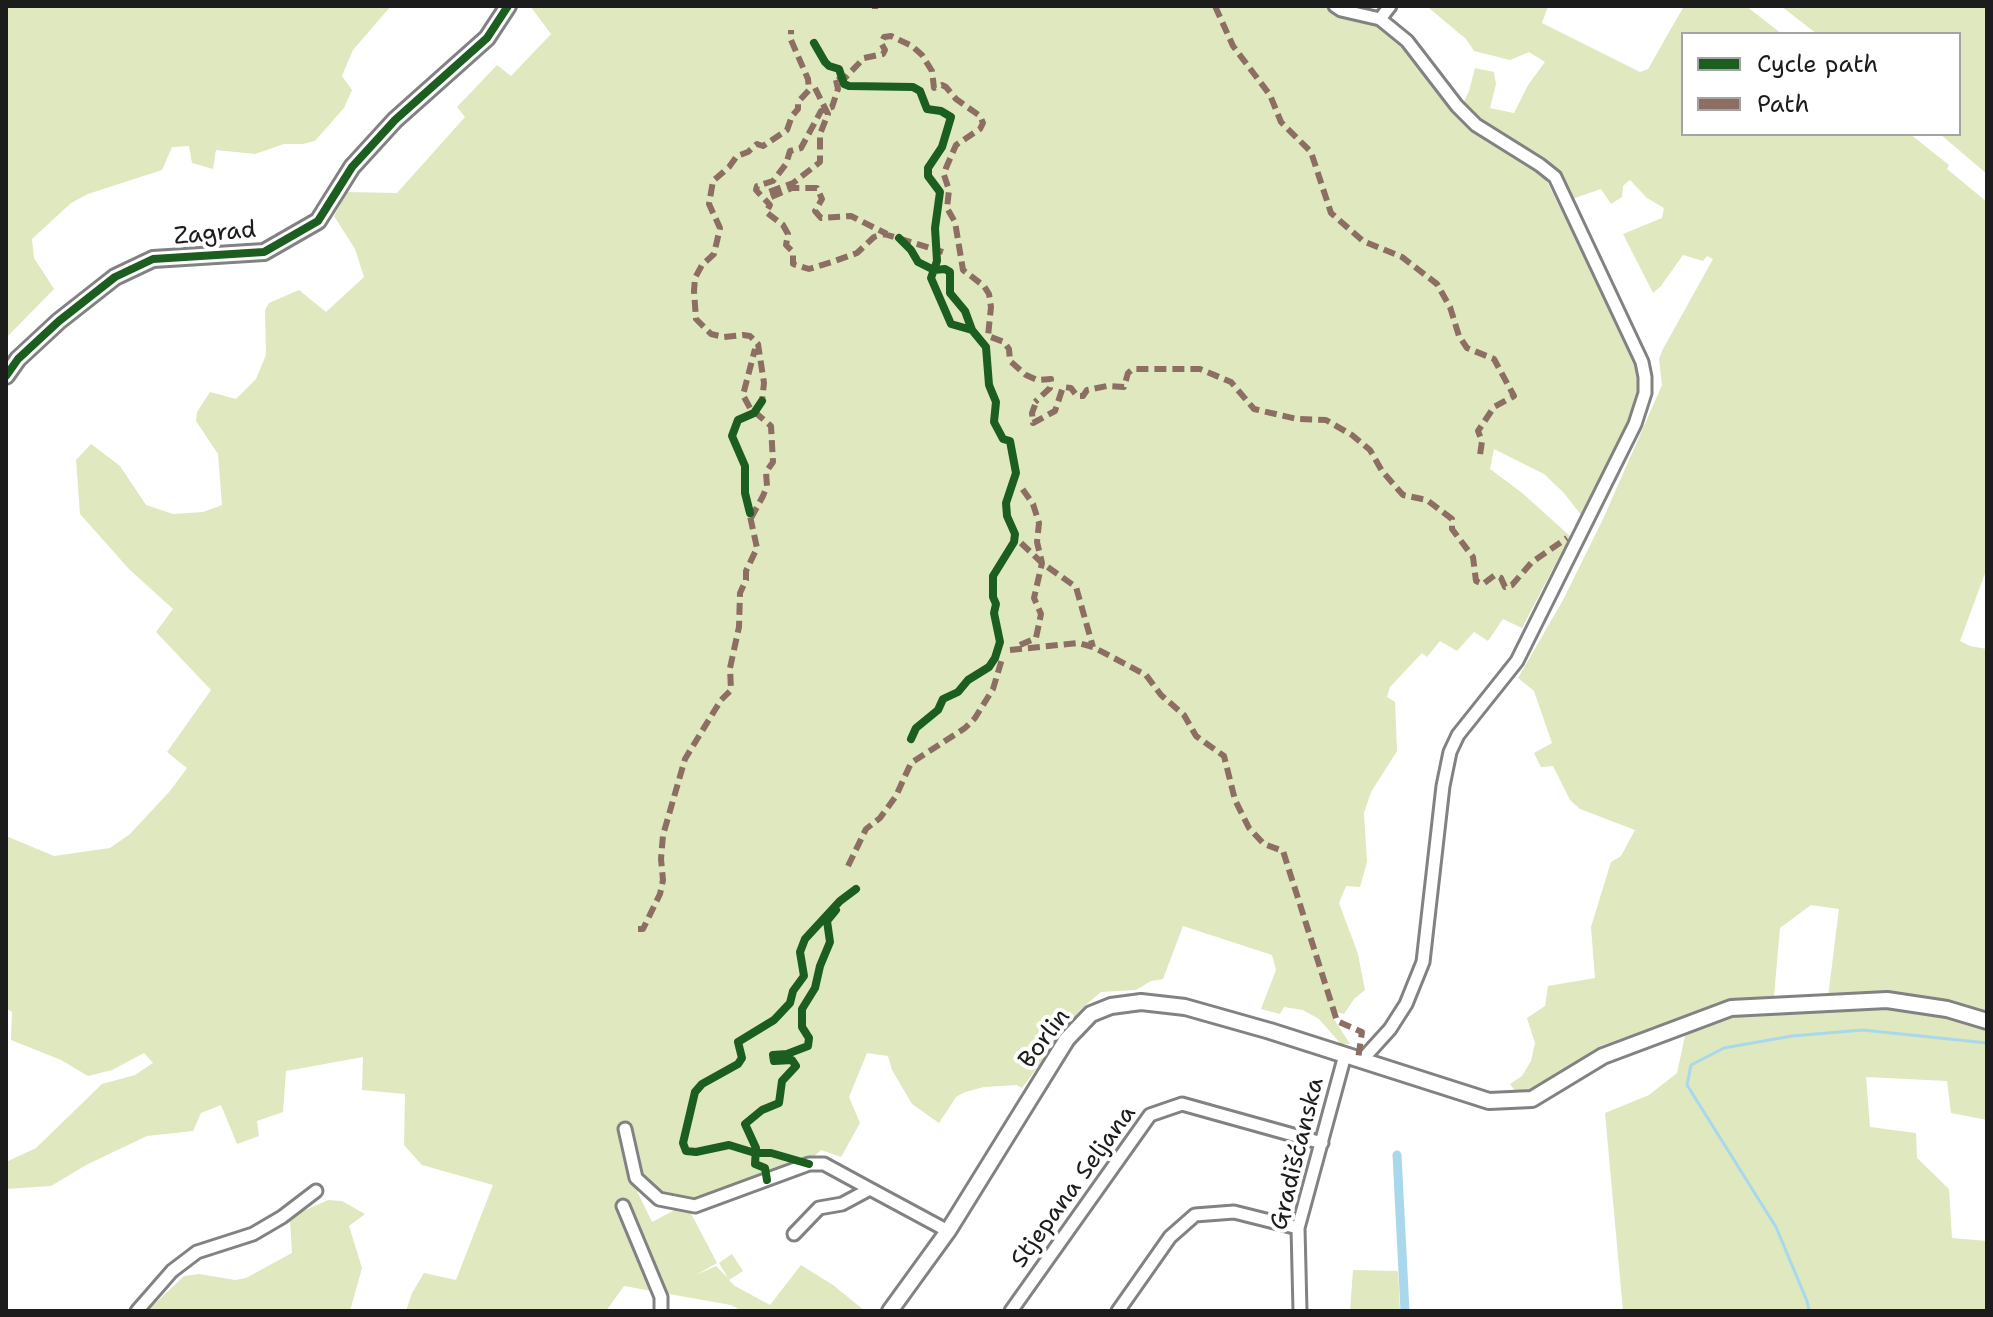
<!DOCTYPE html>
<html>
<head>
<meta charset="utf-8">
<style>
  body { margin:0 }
  #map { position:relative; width:1993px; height:1317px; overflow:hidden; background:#fff; font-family:"Shantell Sans",sans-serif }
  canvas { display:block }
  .frame { position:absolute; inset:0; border:8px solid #1c1c1c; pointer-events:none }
  .legend { position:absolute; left:1681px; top:32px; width:280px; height:104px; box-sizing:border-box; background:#fff; border:2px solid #a4a4a4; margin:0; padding:10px 14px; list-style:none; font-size:24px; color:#1c1c1c }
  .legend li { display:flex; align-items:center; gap:16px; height:40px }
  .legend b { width:40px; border:2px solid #a4a4a4 }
</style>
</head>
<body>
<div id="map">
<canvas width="1993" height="1317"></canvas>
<div class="frame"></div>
<ul class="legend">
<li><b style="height:10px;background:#1b5e20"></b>Cycle path</li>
<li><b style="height:10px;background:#8d6e63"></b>Path</li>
</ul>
</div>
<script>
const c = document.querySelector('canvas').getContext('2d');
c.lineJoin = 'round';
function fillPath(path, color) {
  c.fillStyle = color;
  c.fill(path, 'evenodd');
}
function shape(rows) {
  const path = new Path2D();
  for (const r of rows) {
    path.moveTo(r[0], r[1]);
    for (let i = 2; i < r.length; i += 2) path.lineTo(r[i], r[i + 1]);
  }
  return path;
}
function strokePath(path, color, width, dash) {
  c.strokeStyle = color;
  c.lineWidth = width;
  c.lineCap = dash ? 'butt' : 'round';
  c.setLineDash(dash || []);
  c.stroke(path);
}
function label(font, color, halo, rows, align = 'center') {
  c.font = font + ' "Shantell Sans",sans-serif';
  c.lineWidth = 8;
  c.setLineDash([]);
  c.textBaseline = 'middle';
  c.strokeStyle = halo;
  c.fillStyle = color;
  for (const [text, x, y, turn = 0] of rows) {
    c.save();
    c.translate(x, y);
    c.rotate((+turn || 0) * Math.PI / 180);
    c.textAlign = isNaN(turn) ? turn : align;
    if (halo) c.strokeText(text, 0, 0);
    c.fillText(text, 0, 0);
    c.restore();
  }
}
fillPath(shape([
  [6,6,391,6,353,50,342,76,352,90,344,108,315,141,303,144,284,144,255,154,216,150,213,169,192,163,189,146,172,147,162,170,88,194,71,203,32,239,34,258,54,289,6,338],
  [530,6,1356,6,1404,44,1458,114,1469,91,1475,68,1494,72,1496,84,1490,108,1514,113,1528,85,1545,62,1529,52,1510,60,1474,51,1466,39,1429,8,1431,6,1548,6,1542,23,1640,72,1648,69,1684,6,1746,6,1782,34,1683,34,1683,134,1910,134,1949,165,1947,169,1987,202,1987,568,1960,641,1970,646,1987,649,1987,1120,1951,1113,1947,1081,1866,1077,1870,1127,1916,1133,1917,1158,1949,1189,1952,1238,1987,1241,1987,1311,1623,1311,1605,1113,1649,1095,1677,1073,1686,1031,1756,1010,1827,1005,1839,909,1811,905,1780,928,1774,996,1689,1015,1600,1046,1540,1087,1519,1096,1510,1084,1522,1076,1531,1061,1535,1043,1527,1018,1545,1006,1548,986,1595,978,1591,927,1611,862,1621,856,1635,830,1580,809,1570,800,1553,766,1541,767,1534,753,1552,743,1534,691,1518,678,1563,600,1603,519,1662,385,1659,359,1663,349,1713,259,1707,256,1703,261,1683,255,1661,286,1653,293,1623,234,1662,218,1664,208,1647,198,1630,180,1623,186,1622,197,1611,204,1601,189,1572,199,1565,186,1540,168,1607,300,1636,365,1639,381,1638,397,1629,422,1582,516,1563,492,1544,474,1494,449,1490,469,1521,492,1570,536,1522,628,1503,619,1488,641,1474,632,1457,651,1440,641,1427,657,1422,653,1390,687,1387,697,1395,702,1397,751,1371,792,1364,813,1367,862,1360,887,1346,886,1339,903,1358,954,1365,990,1354,999,1344,1014,1333,1011,1332,1016,1350,1044,1341,1044,1319,1019,1303,1010,1284,1007,1280,1014,1261,1009,1276,970,1272,955,1183,926,1163,979,1151,981,1136,990,1101,992,1080,1010,1022,1088,1017,1085,984,1087,965,1092,956,1097,939,1123,912,1104,892,1070,888,1056,867,1053,849,1097,860,1123,841,1157,821,1150,809,1161,694,1202,661,1198,645,1187,637,1191,652,1222,686,1204,717,1263,696,1275,716,1266,728,1278,719,1263,732,1254,743,1271,729,1280,735,1286,770,1305,801,1265,833,1285,865,1311,742,1311,731,1305,624,1286,606,1311,441,1311,432,1309,431,1311,406,1311,412,1293,424,1273,456,1280,493,1185,422,1165,404,1145,405,1094,362,1090,363,1057,286,1071,283,1112,257,1121,259,1136,237,1144,221,1105,201,1113,193,1131,147,1136,88,1164,51,1186,6,1189,6,1162,36,1148,102,1084,135,1075,153,1063,144,1053,112,1070,88,1076,61,1060,11,1040,12,1012,6,1008,6,836,54,856,110,848,130,834,170,791,187,768,167,752,211,690,156,632,173,609,129,569,80,514,76,460,91,444,120,466,146,505,173,514,203,512,222,505,218,454,196,421,197,412,210,392,236,399,256,379,266,355,265,310,269,303,299,290,326,312,364,277,355,249,334,216,347,192,397,193,465,117,457,107,497,65,511,76,551,34],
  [1781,6,1987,6,1987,174,1940,134,1959,134,1959,34,1817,34],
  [328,1200,342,1201,365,1214,349,1226,362,1268,350,1311,147,1311,184,1276,199,1274,235,1280,246,1278,292,1253,290,1220,299,1213],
  [1353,1270,1398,1271,1400,1311,1350,1311]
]), '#dfe8bf');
strokePath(shape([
  [1809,1311,1807,1301,1776,1227,1687,1085,1691,1065,1724,1048,1792,1036,1863,1030,1987,1043]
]), '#a9d8ed', 3);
strokePath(shape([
  [1397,1155,1405,1311]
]), '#a9d8ed', 9);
const minor = shape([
  [1335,6,1341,10,1380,19,1407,41,1457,106,1476,125,1540,165,1555,177,1642,362,1645,377,1645,393,1635,424,1517,661,1458,735,1450,752,1443,786,1423,962,1406,1004,1390,1029,1361,1061],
  [1380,19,1390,6],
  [625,1129,636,1178,659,1199,695,1206,809,1164,824,1164,870,1189],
  [623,1206,661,1297,661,1311],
  [794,1234,819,1208,842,1204,870,1189,948,1231],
  [137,1311,172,1271,197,1252,253,1234,282,1217,316,1191],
  [1011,1311,1150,1115,1182,1104,1322,1143],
  [1118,1311,1170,1237,1195,1215,1234,1212,1298,1228],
  [1300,1311,1298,1228,1345,1055]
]);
const major = shape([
  [6,376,18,359,59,321,115,277,153,259,264,252,318,221,352,167,395,120,487,38,508,6],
  [890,1311,948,1231,1067,1039,1091,1014,1111,1006,1141,1002,1185,1007,1270,1031,1489,1101,1532,1099,1603,1056,1731,1008,1887,1000,1947,1009,1987,1021]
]);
strokePath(minor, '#828282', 17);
strokePath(major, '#828282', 20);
strokePath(minor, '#fff', 11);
strokePath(major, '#fff', 14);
strokePath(shape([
  [872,6,878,6],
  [1215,6,1233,46,1270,95,1281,122,1311,152,1331,213,1363,241,1402,257,1437,284,1450,307,1459,336,1467,348,1494,359,1514,396,1494,407,1478,431,1482,441,1480,455],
  [836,80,838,89,832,107,821,111,801,148,790,151,786,164,773,181,757,186,756,190,770,205,766,212,783,225,788,234,786,245,793,252,793,264,809,269,832,262,857,253,874,237,884,234,943,252],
  [837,80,845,78,864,58,883,54,885,50,881,43,884,37,891,36,912,46,922,55,932,71,934,88,942,85,946,87,956,99,980,116,983,123,980,129,956,145,946,168,944,175,949,190,947,208,955,222,963,270,984,286,989,294,991,307,988,336,1004,342,1009,349,1010,361,1026,375,1037,380,1051,379,1050,388,1035,402],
  [815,88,828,114,820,134,820,162,793,183,769,192,771,197,792,188,817,188,822,199,815,211,821,218,851,216,887,234],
  [1035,405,1032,413,1033,423,1055,411,1063,387,1071,388,1077,396,1083,396,1087,390,1107,386,1124,387,1128,373,1133,369,1200,369,1231,382,1254,409,1297,419,1326,420,1352,435,1370,450,1382,471,1403,495,1427,500,1452,519,1452,529,1473,557,1476,581,1483,584,1495,575,1501,578,1505,587,1512,585,1532,562,1567,538],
  [758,407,762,401,764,383,758,344,750,336,743,335,724,337,711,334,696,319,694,291,695,278,702,265,714,254,720,228,709,204,713,181,729,167,737,156,748,152,757,144,763,146,787,130,792,116,798,109,798,102,809,90,808,79,791,40,791,30],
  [751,518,763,496,767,486,766,472,773,462,771,426,750,408,743,395,755,349],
  [1021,543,1042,563,1076,587,1093,647],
  [1020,645,1036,638,1041,614,1034,598,1042,563,1037,542,1039,523,1033,504,1021,487],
  [1010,650,1078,643,1093,647,1146,675,1161,695,1184,715,1196,736,1224,756,1235,800,1249,828,1264,844,1283,851,1337,1021,1362,1032,1358,1059],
  [848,866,866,829,880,818,896,796,911,763,965,728,975,718,993,689,1002,659],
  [638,929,643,929,660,894,663,880,661,859,663,835,685,759,721,700,731,690,730,668,739,627,740,593,746,580,746,571,757,548,748,507]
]), '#8d6e63', 6, [12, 6]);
strokePath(shape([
  [814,43,825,62,829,66,839,69,844,84,849,86,913,87,920,91,927,109,941,111,951,117,942,147,928,168,928,176,940,192,935,228,937,261,931,278,951,324,972,330],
  [899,238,911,250,918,262,934,270,945,269,950,272,950,293,965,311,972,330,986,347,989,385,996,402,994,422,1003,439,1010,441,1016,473,1006,503,1007,516,1015,534,1014,542,993,576,993,597,996,604,994,613,1000,642,995,658,989,667,968,680,958,692,943,699,938,710,916,728,911,739],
  [6,376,18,359,59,321,115,277,153,259,264,252,318,221,352,167,395,120,487,38,508,6],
  [750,513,745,493,745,466,732,436,738,420,754,413,762,401],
  [809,1164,771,1153,755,1153,729,1145,696,1152,686,1151,683,1143,695,1092,702,1084,738,1064,742,1058,738,1042,774,1020,790,1003,793,991,804,976,800,952,805,939,840,901,856,889],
  [767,1180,765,1168,755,1164,756,1148,745,1124,762,1110,779,1103,782,1081,796,1066,792,1060,774,1061,773,1055,787,1054,808,1046,809,1038,802,1027,802,1009,815,988,820,966,830,942,827,921,836,910]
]), '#1b5e20', 8);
label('24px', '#1c1c1c', '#fff', [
  ["Zagrad",215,234,-5],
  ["Borlin",1045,1039,-53],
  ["Gradišćanska",1298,1154,-76],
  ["Stjepana Seljana",1074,1187,-54]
]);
</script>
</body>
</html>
